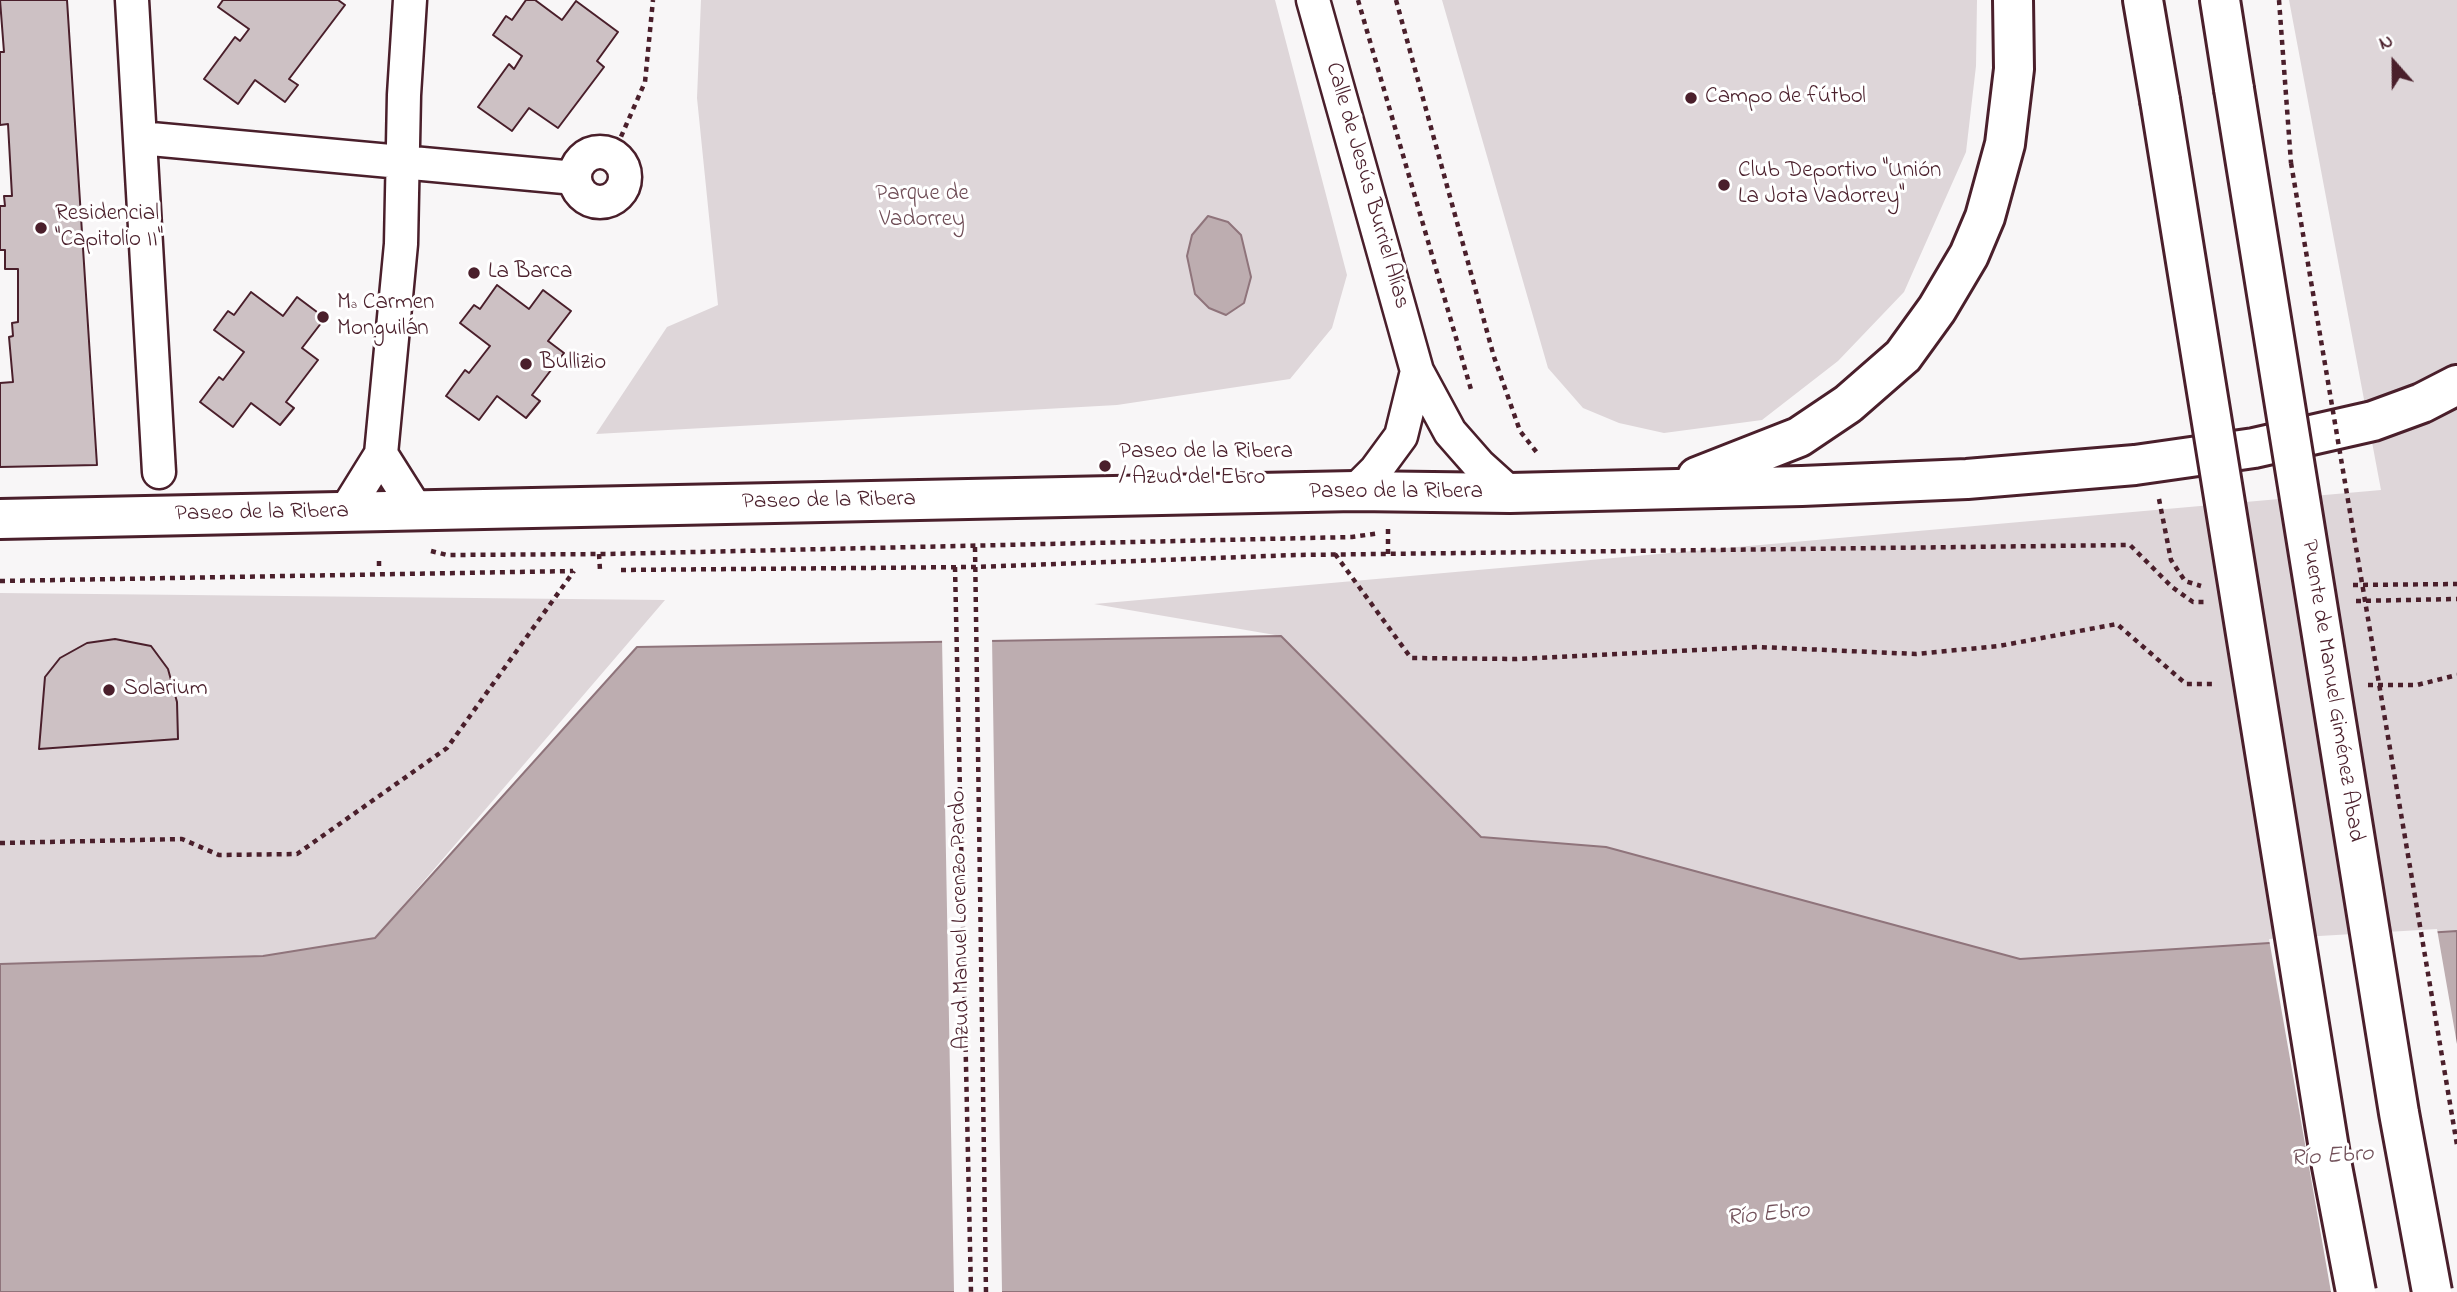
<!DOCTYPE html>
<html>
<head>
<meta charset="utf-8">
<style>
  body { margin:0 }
  #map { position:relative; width:2457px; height:1292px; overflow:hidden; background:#f8f6f7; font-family:"Indie Flower",sans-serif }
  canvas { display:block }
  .north { position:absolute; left:2359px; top:28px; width:70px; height:70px; -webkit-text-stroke:5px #fff; paint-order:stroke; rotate:339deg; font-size:19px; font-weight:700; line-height:28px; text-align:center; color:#4a1f2b }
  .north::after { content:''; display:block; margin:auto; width:24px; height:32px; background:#4a1f2b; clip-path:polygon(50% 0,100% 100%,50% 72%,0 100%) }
</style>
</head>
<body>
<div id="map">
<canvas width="2457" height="1292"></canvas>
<div class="north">N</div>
</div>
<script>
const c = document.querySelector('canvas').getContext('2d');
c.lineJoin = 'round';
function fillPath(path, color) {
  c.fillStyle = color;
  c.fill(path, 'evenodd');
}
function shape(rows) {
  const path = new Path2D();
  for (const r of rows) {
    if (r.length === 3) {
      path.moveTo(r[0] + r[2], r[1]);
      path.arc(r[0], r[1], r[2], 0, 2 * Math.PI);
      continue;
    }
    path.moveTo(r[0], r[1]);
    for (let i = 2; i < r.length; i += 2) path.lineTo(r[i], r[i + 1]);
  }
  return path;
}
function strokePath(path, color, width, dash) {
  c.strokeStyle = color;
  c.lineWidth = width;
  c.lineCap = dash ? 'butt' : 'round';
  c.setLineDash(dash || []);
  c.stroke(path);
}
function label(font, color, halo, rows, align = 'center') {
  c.font = font + ' "Indie Flower",sans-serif';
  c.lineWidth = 6;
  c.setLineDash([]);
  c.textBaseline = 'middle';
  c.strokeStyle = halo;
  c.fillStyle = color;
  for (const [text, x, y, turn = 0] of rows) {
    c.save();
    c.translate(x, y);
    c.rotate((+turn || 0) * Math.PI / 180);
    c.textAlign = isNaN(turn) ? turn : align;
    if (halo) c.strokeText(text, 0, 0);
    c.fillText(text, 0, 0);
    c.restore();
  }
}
fillPath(shape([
  [701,0,1275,0,1347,275,1332,328,1290,379,1117,405,596,434,667,327,718,305,697,98],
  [1442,0,1977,0,1976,66,1966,152,1904,292,1838,361,1762,420,1664,433,1619,423,1583,408,1548,368],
  [2289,0,2457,0,2457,931,2020,959,1606,847,1481,837,1281,636,1094,604,2381,490],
  [0,593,665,600,375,938,263,956,0,964]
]), '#ded6d9');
const water = shape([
  [1208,216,1228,222,1241,235,1251,277,1244,303,1226,315,1209,308,1195,294,1187,256,1192,235,1208,216],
  [1281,636,1481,837,1606,847,2020,959,2457,931,2457,1292,0,1292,0,964,263,956,375,938,637,647,1281,636]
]);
fillPath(water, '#bdadb0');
strokePath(water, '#8f747b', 2);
fillPath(shape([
  [992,637,1002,1292,954,1292,942,638],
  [2437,929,2457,1044,2457,1292,2331,1292,2269,939]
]), '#f8f6f7');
const building = shape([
  [0,0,67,0,97,465,0,467,0,383,13,382,9,337,13,336,12,323,18,322,18,269,5,269,5,250,0,250,0,206,5,206,4,196,12,196,8,124,0,125,0,52,4,52,0,0],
  [223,0,338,0,345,5,289,79,298,85,285,102,255,80,238,104,204,79,235,37,240,41,249,29,218,7,223,0],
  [526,0,535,0,562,20,576,1,618,32,597,61,604,67,558,128,529,108,512,131,478,107,509,64,514,69,522,56,493,35,506,16,512,20,526,0],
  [497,285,529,309,543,290,571,311,548,341,564,353,532,395,540,401,526,418,497,396,479,420,446,396,465,370,469,373,490,346,460,323,474,305,480,309,497,285],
  [251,292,283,316,297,297,325,318,302,348,318,360,286,402,294,408,280,425,251,403,233,427,200,402,219,377,223,380,244,352,214,330,228,311,234,315,251,292],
  [115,639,151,646,168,669,177,702,178,739,39,749,45,677,60,658,87,643,115,639]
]);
fillPath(building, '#cdc1c4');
strokePath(building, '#4a1f2b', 2);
const street = shape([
  [132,0,159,472],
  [1313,0,1417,371,1450,432,1479,465,1510,493],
  [140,138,575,178],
  [600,177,25],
  [381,454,417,511],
  [1355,491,1376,470,1401,436,1417,371],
  [345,512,381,454,401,244,404,95,410,0]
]);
const secondary = shape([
  [1697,477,1799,437,1848,404,1903,356,1937,309,1969,255,1985,217,2005,144,2014,69,2013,0],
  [0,519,1355,491,1510,493,1802,486,1967,479,2135,465,2254,448,2373,421,2422,403,2457,385]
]);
const highway = shape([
  [2143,0,2160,100],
  [2220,0,2234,89]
]);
strokePath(street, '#4a1f2b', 37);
strokePath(secondary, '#4a1f2b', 44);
strokePath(highway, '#4a1f2b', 44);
strokePath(shape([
  [1358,0,1472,393],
  [1396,0,1494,357,1520,431,1538,454],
  [2279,0,2291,163],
  [613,155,645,82,653,0],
  [2159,499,2171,560,2185,581,2201,586],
  [975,547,986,1292],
  [431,551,447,555,608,554,1352,537,1380,533],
  [599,554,600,570],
  [1335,554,1411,658,1517,659,1758,647,1916,654,1999,646,2117,624,2186,684,2216,684],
  [1388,554,1388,528],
  [379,561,379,569],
  [955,567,971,1292],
  [621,570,975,567,1295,555,2130,545,2172,587,2193,602,2204,602],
  [0,581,573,571],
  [2353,585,2457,584],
  [2356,601,2457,599],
  [2368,685,2417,685,2457,675],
  [0,843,182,839,219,855,297,854,447,748,574,571]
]), '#4a1f2b', 4.5, [5, 5]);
strokePath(street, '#fff', 32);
strokePath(secondary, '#fff', 38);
strokePath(highway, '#fff', 38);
const highwayBridge = shape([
  [2234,89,2399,1113,2432,1292],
  [2160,100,2331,1161,2356,1292]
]);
strokePath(highwayBridge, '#4a1f2b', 44, []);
strokePath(shape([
  [2291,163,2457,1145]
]), '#4a1f2b', 4.5, [5, 5]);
strokePath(highwayBridge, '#fff', 38);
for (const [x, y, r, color] of [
  [1691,98,7,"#4a1f2b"],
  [1724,185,7,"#4a1f2b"],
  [41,228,7,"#4a1f2b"],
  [474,273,7,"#4a1f2b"],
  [323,317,7,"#4a1f2b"],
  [526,364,7,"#4a1f2b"],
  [1105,466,7,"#4a1f2b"],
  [109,690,7,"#4a1f2b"]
]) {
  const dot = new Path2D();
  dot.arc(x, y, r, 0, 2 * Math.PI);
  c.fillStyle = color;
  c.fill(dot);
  strokePath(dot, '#fff', 2.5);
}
label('23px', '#4a1f2b', '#fff', [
  ["Campo de fútbol",1705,98],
  ["Club Deportivo \"Unión",1738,172],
  ["La Jota Vadorrey\"",1738,198],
  ["Residencial",55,215],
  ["\"Capitolio II\"",55,241],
  ["La Barca",488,273],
  ["Mª Carmen",337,304],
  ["Monguilán",337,330],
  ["Bullizio",540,364],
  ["Paseo de la Ribera",1119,453],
  ["/ Azud del Ebro",1119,479],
  ["Solarium",123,690]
], 'left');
label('23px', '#4a1f2b', '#fff', [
  ["Calle de Jesús Burriel Alías",1366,186,74],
  ["Paseo de la Ribera",1396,493],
  ["Paseo de la Ribera",829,502,-1],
  ["Paseo de la Ribera",262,514,-1],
  ["Puente de Manuel Giménez Abad",2331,691,81],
  ["Azud Manuel Lorenzo Pardo",962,920,-91]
]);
label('23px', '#6f4d56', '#fff', [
  ["Parque de",922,195],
  ["Vadorrey",922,221]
]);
label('italic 24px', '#72515a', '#fff', [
  ["Río Ebro",2332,1158,-4],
  ["Río Ebro",1768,1216,-6]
]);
</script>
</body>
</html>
